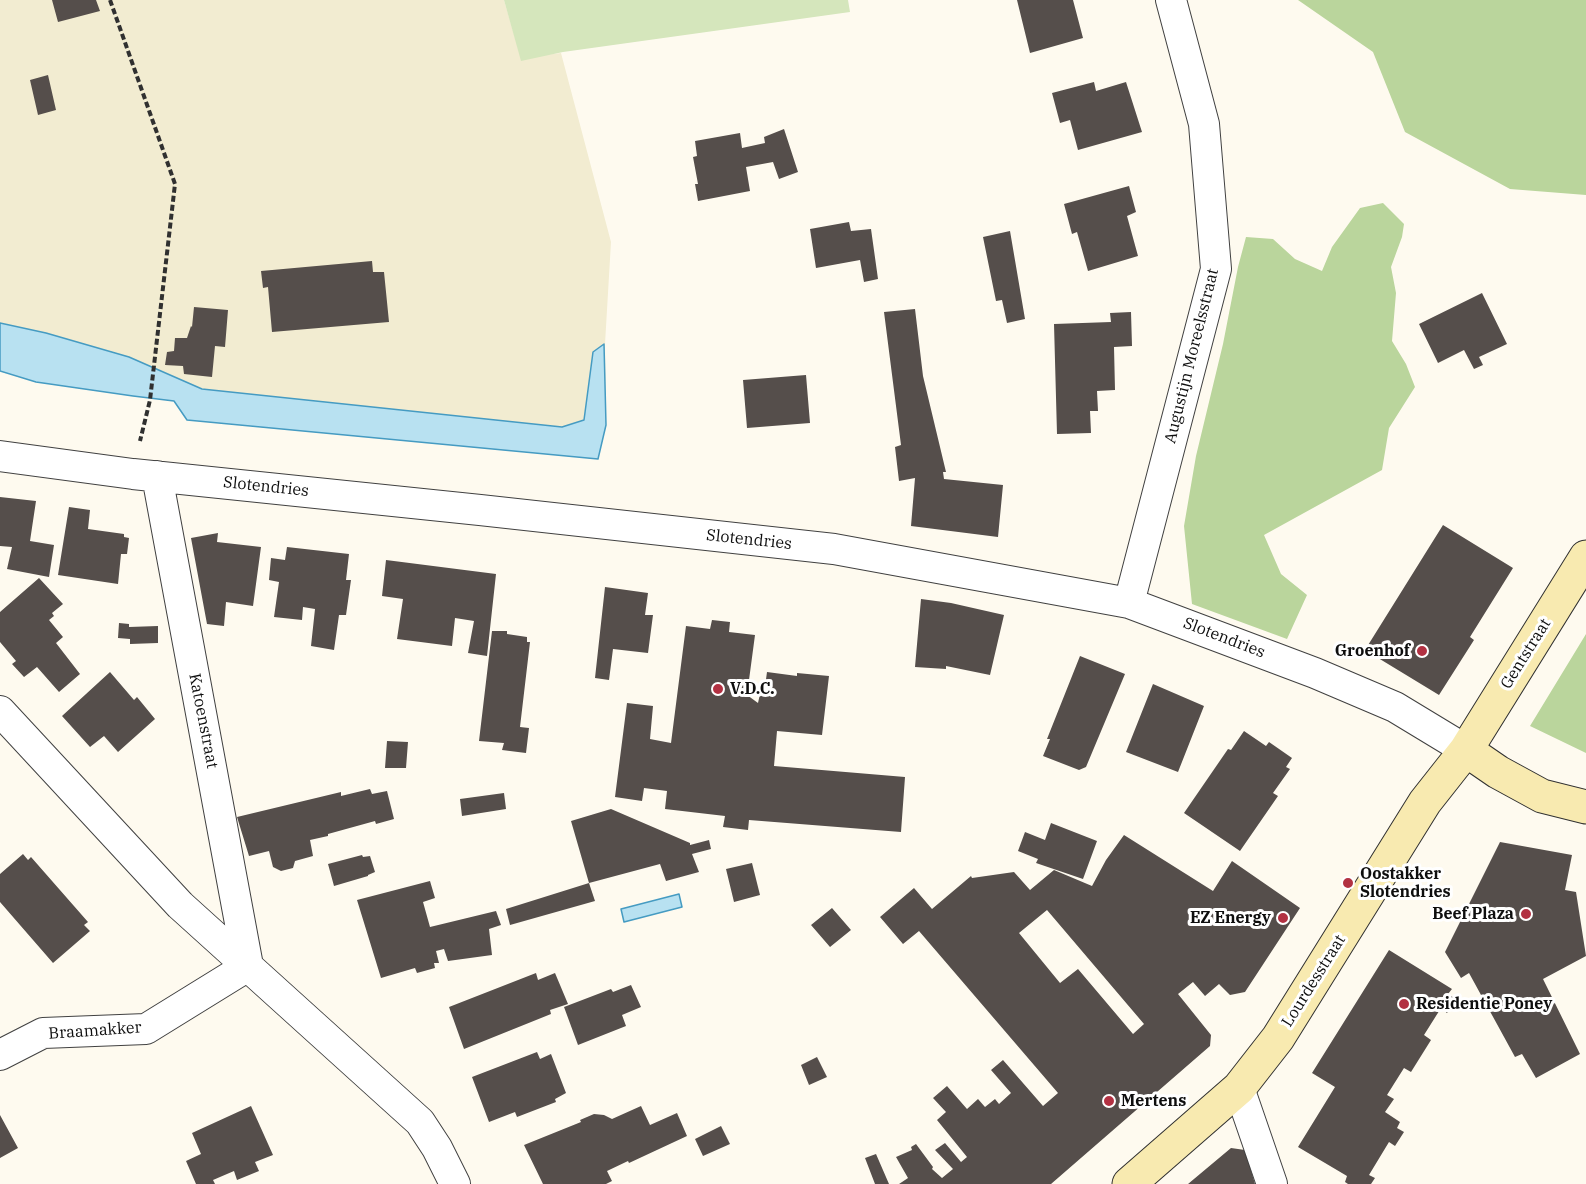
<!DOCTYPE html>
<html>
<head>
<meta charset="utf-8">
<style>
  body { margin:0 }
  canvas { display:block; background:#fefaef }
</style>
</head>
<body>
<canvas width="1586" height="1184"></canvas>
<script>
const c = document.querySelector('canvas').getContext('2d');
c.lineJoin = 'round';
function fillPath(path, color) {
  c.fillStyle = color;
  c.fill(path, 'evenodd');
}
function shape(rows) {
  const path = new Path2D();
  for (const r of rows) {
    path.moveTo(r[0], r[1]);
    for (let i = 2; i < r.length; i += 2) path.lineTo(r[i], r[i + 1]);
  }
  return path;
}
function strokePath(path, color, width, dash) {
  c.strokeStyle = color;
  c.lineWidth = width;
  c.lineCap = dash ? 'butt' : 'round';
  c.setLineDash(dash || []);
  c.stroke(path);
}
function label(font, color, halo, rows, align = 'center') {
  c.font = font + ' "IBM Plex Serif",serif';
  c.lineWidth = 6;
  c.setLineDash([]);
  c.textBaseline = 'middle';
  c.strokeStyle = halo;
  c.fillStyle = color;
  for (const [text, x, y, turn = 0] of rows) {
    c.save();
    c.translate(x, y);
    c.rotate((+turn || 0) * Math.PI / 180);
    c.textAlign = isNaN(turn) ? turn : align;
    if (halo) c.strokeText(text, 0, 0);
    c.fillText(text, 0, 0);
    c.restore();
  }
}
fillPath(shape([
  [0,0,504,0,521,58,561,53,611,242,605,344,606,425,598,459,187,420,174,401,133,396,0,368]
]), '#f2ecd1');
fillPath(shape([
  [504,0,848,0,850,12,563,52,521,61]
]), '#d5e6bc');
fillPath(shape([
  [1298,0,1586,0,1586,195,1510,189,1405,132,1373,52],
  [1383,203,1404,224,1402,237,1391,267,1396,293,1392,341,1406,364,1415,387,1389,428,1382,470,1264,535,1281,574,1307,595,1287,639,1192,604,1184,526,1196,456,1223,344,1238,267,1246,237,1273,239,1295,259,1322,271,1332,247,1360,208],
  [1586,634,1586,753,1530,726]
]), '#bad59c');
const water = shape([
  [0,323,46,333,129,357,202,389,562,427,584,420,593,352,604,344,606,425,598,459,187,420,174,401,133,396,36,382,0,371,0,323],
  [679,894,682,907,624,922,621,909,679,894]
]);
fillPath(water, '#b8e1f1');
strokePath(water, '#459bc2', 1.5);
fillPath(shape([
  [52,0,96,0,100,11,58,22],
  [1017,0,1073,0,1083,38,1030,53],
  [48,75,56,110,38,115,30,80],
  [1094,82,1096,91,1126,82,1142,132,1078,150,1070,120,1060,123,1052,93],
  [784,129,798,172,779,179,773,162,746,167,750,191,698,201,695,184,698,184,693,157,697,156,695,141,740,133,742,148,765,143,764,137],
  [1129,186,1136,212,1127,216,1138,256,1088,271,1077,232,1072,234,1064,204],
  [849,222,851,231,871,229,878,279,864,282,860,260,816,268,810,229],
  [1010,231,1025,319,1007,323,1002,300,996,301,983,237],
  [372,261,373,272,384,272,389,322,272,332,268,287,263,288,261,271],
  [1482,293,1507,344,1479,357,1483,365,1474,369,1464,350,1438,363,1419,324],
  [194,307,228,310,225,347,215,346,212,377,184,374,183,366,165,365,167,352,174,351,175,338,187,338,191,326,192,327],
  [915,309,923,376,946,472,943,472,944,479,1003,485,998,537,911,526,915,478,899,481,895,447,901,445,884,312],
  [1131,312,1132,346,1114,347,1115,390,1097,391,1098,411,1090,411,1091,433,1057,434,1054,324,1111,322,1110,313],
  [806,375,810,423,747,428,743,380],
  [0,497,36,501,30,541,54,545,49,577,7,569,12,547,0,546],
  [69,507,90,510,88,529,124,534,124,537,129,538,127,554,121,554,118,584,58,575],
  [1443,525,1513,568,1470,637,1474,640,1439,695,1365,650],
  [218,533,217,542,261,547,253,606,226,602,224,626,207,624,191,538],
  [287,547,349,554,346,580,351,580,346,615,339,615,334,650,311,646,315,609,303,607,302,620,274,617,279,582,269,580,271,558,285,560],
  [386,560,496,574,487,656,468,653,474,621,455,618,452,646,397,639,403,599,382,596],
  [39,578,63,604,52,613,54,616,49,620,63,637,56,643,80,674,59,692,37,667,24,677,12,664,16,661,0,642,0,612],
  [605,587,648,593,645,615,653,615,648,653,613,649,609,680,595,678],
  [921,599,951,603,1004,615,990,675,946,666,946,669,915,667],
  [712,620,730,622,729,632,755,635,747,695,758,703,760,694,764,694,767,672,797,676,797,673,829,676,822,735,777,731,774,766,905,777,901,832,749,820,748,830,723,827,725,816,665,809,667,791,644,788,642,801,615,797,627,703,653,706,650,739,671,743,686,626,710,629],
  [119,623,129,624,129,627,158,626,158,643,130,644,130,639,118,638],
  [492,631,507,631,507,634,527,637,527,642,530,642,520,727,529,728,526,753,502,750,504,743,479,741],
  [1080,656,1125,674,1086,767,1079,770,1043,756,1050,739,1047,739],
  [110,672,134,700,137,697,155,719,118,752,104,736,90,747,62,716],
  [1153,684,1204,706,1178,772,1126,752],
  [1244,731,1266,746,1269,742,1292,758,1286,767,1290,769,1273,793,1278,796,1240,851,1184,813,1228,749,1231,750],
  [387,741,408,742,406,768,385,768],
  [370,789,372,794,387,791,394,819,376,824,375,821,328,834,328,836,310,840,313,856,295,861,293,868,281,871,273,867,269,851,249,856,237,817,341,792,341,796],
  [504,793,506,809,462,816,460,799],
  [611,809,690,843,690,845,709,840,711,849,692,854,699,872,666,881,660,864,589,883,571,821],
  [1051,823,1097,841,1083,879,1036,863,1038,859,1018,851,1025,832,1045,840],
  [1124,835,1213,891,1232,861,1300,908,1245,992,1230,995,1219,984,1205,996,1193,982,1178,994,1211,1035,1210,1046,1051,1184,899,1184,908,1178,896,1157,912,1150,911,1147,916,1144,933,1167,932,1169,942,1178,953,1169,935,1150,945,1143,961,1162,967,1157,937,1120,946,1112,933,1098,947,1086,967,1109,978,1099,985,1107,995,1099,999,1104,1011,1093,991,1070,1003,1060,1043,1106,1058,1093,919,931,903,944,880,917,914,888,932,909,971,876,972,878,1014,872,1030,890,1054,870,1092,886,1106,860],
  [1047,910,1144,1024,1133,1034,1078,969,1060,983,1019,933],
  [1500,842,1572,855,1565,890,1576,892,1586,956,1543,979,1580,1054,1536,1078,1522,1054,1515,1057,1469,973,1461,978,1445,952],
  [23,854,28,860,31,857,88,922,84,925,90,931,53,963,0,902,0,874],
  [362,855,363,857,370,856,375,872,368,875,368,876,334,886,328,864],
  [752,863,760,895,734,902,726,869],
  [430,881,435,898,423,902,430,927,496,911,501,925,489,929,492,955,448,961,444,949,436,951,439,963,434,963,435,968,417,973,415,968,381,978,357,900],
  [589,883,595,901,510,925,506,909],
  [832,908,851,930,830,947,811,925],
  [1389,950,1452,989,1448,994,1456,999,1447,1013,1441,1008,1424,1035,1431,1040,1411,1072,1404,1068,1387,1095,1394,1099,1385,1112,1400,1122,1397,1128,1404,1132,1395,1146,1389,1142,1369,1175,1375,1178,1371,1184,1348,1184,1345,1182,1347,1176,1298,1147,1335,1087,1312,1073],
  [536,973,538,980,555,973,568,1004,550,1010,551,1014,464,1049,449,1007],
  [631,985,641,1007,622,1015,626,1026,578,1045,564,1007,611,989,613,992],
  [537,1052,540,1059,551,1054,566,1093,555,1099,556,1102,517,1117,515,1112,489,1122,472,1077],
  [817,1057,827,1077,809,1085,801,1065],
  [251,1106,273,1155,255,1162,259,1171,237,1180,234,1171,213,1180,215,1184,196,1184,186,1161,201,1154,192,1133],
  [641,1106,650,1125,677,1113,687,1136,629,1163,628,1161,607,1171,612,1181,606,1184,543,1184,524,1145,581,1122,580,1120,594,1114,604,1115,612,1119],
  [0,1115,18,1148,0,1158],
  [721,1126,730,1144,703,1156,695,1139],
  [1231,1148,1245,1150,1255,1184,1188,1184],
  [876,1154,889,1184,875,1184,865,1158]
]), '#554e4b');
const street = shape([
  [0,456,133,474,480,510,834,549,1129,603,1315,673,1395,707,1466,750],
  [1129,603,1216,269,1204,124,1171,0],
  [0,711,180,905,420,1122,437,1148,455,1184],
  [0,1055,43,1033,146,1029,248,966,157,476],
  [1239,1088,1272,1184]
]);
const secondary = shape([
  [1466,750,1498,772,1542,796,1586,807],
  [1129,1184,1239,1088,1278,1038,1425,802,1466,750,1586,557]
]);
strokePath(street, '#414141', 32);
strokePath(secondary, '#303030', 35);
strokePath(shape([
  [110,0,175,184,150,400,140,441]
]), '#303030', 4, [6, 3]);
strokePath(street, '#fff', 30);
strokePath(secondary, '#f8eab0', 33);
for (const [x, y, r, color] of [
  [1422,651,6,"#b23142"],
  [718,689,6,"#b23142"],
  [1348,883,6,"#b23142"],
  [1526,914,6,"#b23142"],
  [1283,918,6,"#b23142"],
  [1404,1004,6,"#b23142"],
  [1109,1101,6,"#b23142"]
]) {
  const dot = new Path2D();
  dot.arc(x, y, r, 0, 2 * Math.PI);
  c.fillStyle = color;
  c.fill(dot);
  strokePath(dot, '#fff', 2);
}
label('16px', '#0e0e0e', '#fff', [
  ["Augustijn Moreelsstraat",1192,356,-76],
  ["Slotendries",266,487,6],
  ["Slotendries",749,540,6],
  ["Slotendries",1224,638,21],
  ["Gentstraat",1526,654,-58],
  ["Katoenstraat",203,721,79],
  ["Lourdesstraat",1314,981,-58],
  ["Braamakker",95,1031,-4]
]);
label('bold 16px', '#0e0e0e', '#fff', [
  ["Groenhof",1410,651,"right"],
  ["V.D.C.",730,689],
  ["Oostakker",1360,874],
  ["Slotendries",1360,892],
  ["Beef Plaza",1514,914,"right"],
  ["EZ Energy",1271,918,"right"],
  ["Residentie Poney",1416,1004],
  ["Mertens",1121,1101]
], 'left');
</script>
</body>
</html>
